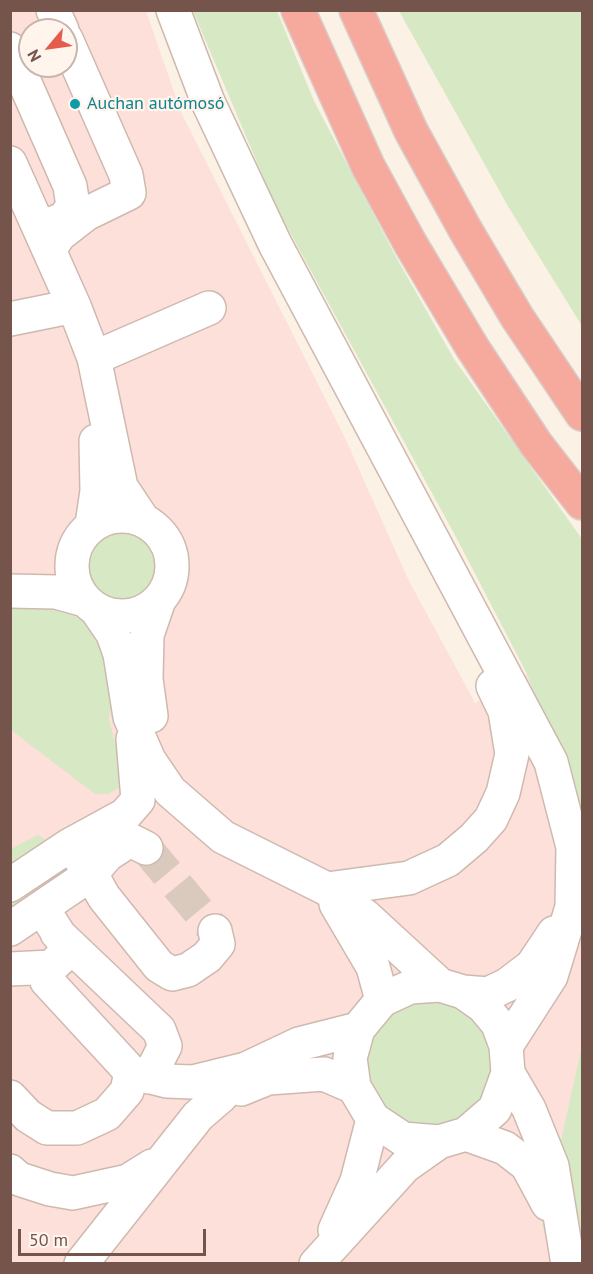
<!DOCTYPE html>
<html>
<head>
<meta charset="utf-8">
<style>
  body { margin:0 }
  #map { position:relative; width:593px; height:1274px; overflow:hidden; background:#fcf1e5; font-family:"PT Sans",sans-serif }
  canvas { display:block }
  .frame { position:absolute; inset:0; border:12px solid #75554b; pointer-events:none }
  .north { position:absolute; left:18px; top:18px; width:60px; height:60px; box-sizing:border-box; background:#fff5ec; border:2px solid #c8b5ac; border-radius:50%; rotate:241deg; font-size:16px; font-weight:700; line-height:24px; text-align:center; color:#75554b }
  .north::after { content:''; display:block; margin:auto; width:21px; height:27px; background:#e45d4c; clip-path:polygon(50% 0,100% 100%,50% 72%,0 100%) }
  .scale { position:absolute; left:18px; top:1229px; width:188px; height:27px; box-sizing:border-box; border:3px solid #75554b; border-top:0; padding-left:8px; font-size:18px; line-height:21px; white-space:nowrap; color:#75554b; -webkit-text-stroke:4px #fff5ec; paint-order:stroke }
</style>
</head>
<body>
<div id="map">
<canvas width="593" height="1274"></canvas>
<div class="frame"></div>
<div class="north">N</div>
<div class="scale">50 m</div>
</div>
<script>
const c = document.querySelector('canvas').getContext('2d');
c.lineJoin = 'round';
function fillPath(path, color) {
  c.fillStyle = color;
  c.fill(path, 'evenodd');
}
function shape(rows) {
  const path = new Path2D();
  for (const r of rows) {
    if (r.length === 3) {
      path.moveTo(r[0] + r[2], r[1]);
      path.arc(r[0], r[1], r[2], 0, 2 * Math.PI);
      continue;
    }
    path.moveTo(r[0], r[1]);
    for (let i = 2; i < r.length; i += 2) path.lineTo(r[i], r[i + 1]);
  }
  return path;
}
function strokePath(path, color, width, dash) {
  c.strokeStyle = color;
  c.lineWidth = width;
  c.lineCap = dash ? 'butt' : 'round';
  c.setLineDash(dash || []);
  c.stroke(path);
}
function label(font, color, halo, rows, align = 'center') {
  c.font = font + ' "PT Sans",sans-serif';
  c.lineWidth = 4.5;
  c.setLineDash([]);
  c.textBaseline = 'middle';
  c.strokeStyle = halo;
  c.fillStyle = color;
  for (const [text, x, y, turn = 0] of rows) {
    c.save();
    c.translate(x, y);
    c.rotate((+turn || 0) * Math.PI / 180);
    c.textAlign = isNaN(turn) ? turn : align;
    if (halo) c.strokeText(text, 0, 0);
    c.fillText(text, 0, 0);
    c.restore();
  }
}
fillPath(shape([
  [10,11,146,11,181,112,345,438,408,579,475,703,527,674,582,835,582,1045,542,1225,555,1263,11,1263],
  [30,30,66,30,66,66,30,66]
]), '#fce0d9');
fillPath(shape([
  [193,11,277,11,314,101,396,257,454,359,582,539,582,835,527,674,457,539,275,205],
  [399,11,582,11,582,326,509,208],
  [121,565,39],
  [10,600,75,606,103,635,115,684,109,719,123,775,119,788,108,794,95,794,11,730],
  [38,835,45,839,43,845,11,866,11,849],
  [71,863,77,865,11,920,11,901],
  [415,998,463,1005,475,1015,495,1057,483,1102,459,1122,428,1129,398,1120,375,1099,365,1071,368,1040,386,1013],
  [582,1045,582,1263,555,1263,542,1225]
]), '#d7e9c4');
strokePath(shape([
  [146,848,215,931]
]), '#dacabe', 33, [33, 16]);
const minor = shape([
  [53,10,62,30],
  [173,10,208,102,275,244,551,762,573,847,572,907,551,976,506,1046],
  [10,49,70,186,73,206,64,219,45,226],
  [10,163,74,306,94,358,121,487,143,520],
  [49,250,59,235,86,214,129,193,126,175,66,39],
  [10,319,74,306],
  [94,358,209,308],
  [122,566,50],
  [92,525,97,491,96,441],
  [10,591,56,592,85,600],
  [96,609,113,634,120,654,130,717,149,760,170,791,223,837,327,889,365,916,440,985],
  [151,716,146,679,147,635,159,600],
  [146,848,130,840,107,855,91,874,104,897,159,966,172,974,188,970,207,957,218,944,215,931],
  [10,885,70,845,125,815,138,800,133,739],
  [327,889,409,878,448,860,474,838,491,819,503,793,512,754,505,711,493,686],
  [336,904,373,967,382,1000],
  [42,908,65,944,64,955,51,967,47,981,131,1072,167,1081,193,1082,246,1069],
  [10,929,91,874,79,857],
  [57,933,159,1030,165,1046,149,1077],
  [10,969,51,967],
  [463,992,483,1006,498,1024,506,1046,508,1073,495,1109,466,1134,439,1142,403,1139,373,1119,354,1087,350,1058,358,1029,382,1000,410,987,440,985,463,992,488,994,507,985,532,966,554,933],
  [508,1073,529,1109,552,1166,568,1264],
  [241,1089,268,1078,324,1074,354,1087],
  [10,1097,28,1116,47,1128,77,1128,107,1114,127,1091,131,1072],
  [466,1134,505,1148,527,1165,548,1204],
  [10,1171,19,1179,50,1189,73,1193,128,1181,152,1166],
  [335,1230,357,1181,373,1119],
  [81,1264,198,1116,220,1097,246,1069,299,1044,358,1029],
  [316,1264,405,1166,439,1142]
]);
const highway = shape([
  [298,10,368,166,410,243,472,347,536,444,582,503],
  [356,10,411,131,466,231,517,317,582,414]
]);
strokePath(minor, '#cfb9af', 36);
strokePath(highway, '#d8cfcd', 36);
strokePath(minor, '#fff', 33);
strokePath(highway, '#f5aa9d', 33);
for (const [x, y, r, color] of [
  [75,104,6,"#0f9aa8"]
]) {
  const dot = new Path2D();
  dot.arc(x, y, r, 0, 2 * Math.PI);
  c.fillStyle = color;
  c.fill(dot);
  strokePath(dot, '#fff5ec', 2);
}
label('18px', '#0d838f', '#fff5ec', [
  ["Auchan autómosó",87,104]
], 'left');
</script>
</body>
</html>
